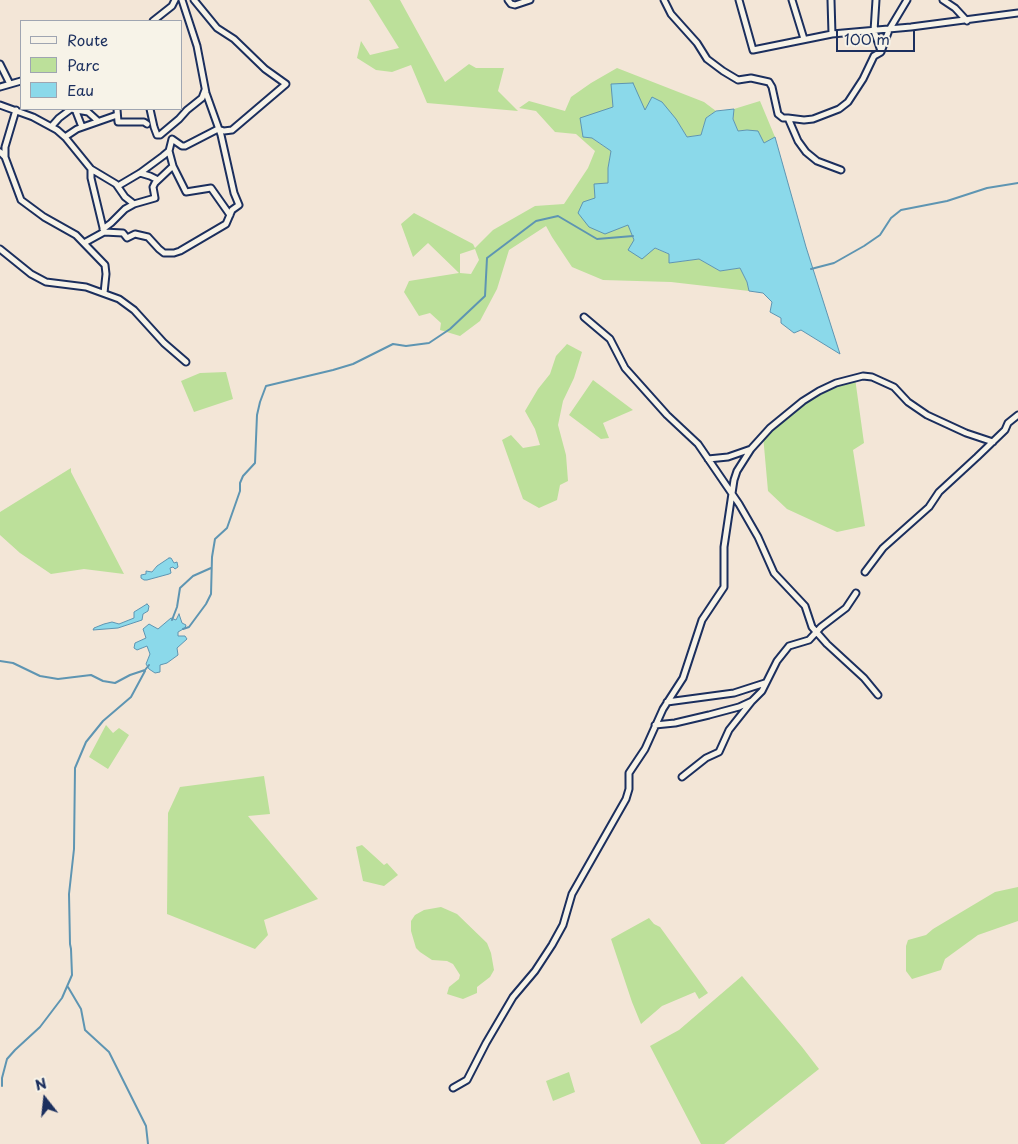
<!DOCTYPE html>
<html>
<head>
<meta charset="utf-8">
<style>
  body { margin:0 }
  #map { position:relative; width:1018px; height:1144px; overflow:hidden; background:#f3e6d7; font-family:"Playpen Sans",sans-serif }
  canvas { display:block }
  .legend { position:absolute; left:20px; top:20px; width:162px; height:90px; box-sizing:border-box; background:#f7f3e8; border:1px solid #9fa5b1; margin:0; padding:6px 9px; list-style:none; font-size:15px; color:#1b2f5e }
  .legend li { display:flex; align-items:center; gap:10px; height:25px }
  .legend b { width:25px; border:1px solid #9fa5b1 }
  .north { position:absolute; left:20px; top:1074px; width:50px; height:50px; -webkit-text-stroke:4px #f7f3e8; paint-order:stroke; rotate:344deg; font-size:14px; font-weight:700; line-height:20px; text-align:center; color:#1b2f5e }
  .north::after { content:''; display:block; margin:auto; width:18px; height:22px; background:#1b2f5e; clip-path:polygon(50% 0,100% 100%,50% 72%,0 100%) }
  .scale { position:absolute; left:836px; top:30px; width:79px; height:22px; box-sizing:border-box; border:2px solid #1b2f5e; border-top:0; padding-left:6px; font-size:15px; line-height:18px; white-space:nowrap; color:#1b2f5e; -webkit-text-stroke:4px #f7f3e8; paint-order:stroke }
</style>
</head>
<body>
<div id="map">
<canvas width="1018" height="1144"></canvas>
<ul class="legend">
<li><b style="height:6px;background:#f7f3e8"></b>Route</li>
<li><b style="height:14px;background:#bce09a"></b>Parc</li>
<li><b style="height:14px;background:#8bd9ea"></b>Eau</li>
</ul>
<div class="north">N</div>
<div class="scale">100 m</div>
</div>
<script>
const c = document.querySelector('canvas').getContext('2d');
c.lineJoin = 'round';
function fillPath(path, color) {
  c.fillStyle = color;
  c.fill(path, 'evenodd');
}
function shape(rows) {
  const path = new Path2D();
  for (const r of rows) {
    path.moveTo(r[0], r[1]);
    for (let i = 2; i < r.length; i += 2) path.lineTo(r[i], r[i + 1]);
  }
  return path;
}
function strokePath(path, color, width, dash) {
  c.strokeStyle = color;
  c.lineWidth = width;
  c.lineCap = dash ? 'butt' : 'round';
  c.setLineDash(dash || []);
  c.stroke(path);
}
fillPath(shape([
  [369,0,400,0,445,82,469,64,476,68,504,68,498,91,518,111,427,103,411,65,392,72,376,70,357,58,361,41,370,55,399,48],
  [617,68,704,102,716,111,706,118,701,135,687,137,676,119,645,111,613,107,604,111,592,138,611,151,608,168,608,183,600,183,628,225,634,240,669,254,669,263,699,259,720,271,740,268,747,282,749,291,671,282,603,280,572,267,552,237,546,226,509,250,497,289,480,321,460,336,440,330,441,323,430,313,419,316,404,292,409,281,459,273,428,243,413,257,401,224,414,213,473,244,475,248,493,230,535,206,564,204,588,168,595,151,576,134,555,132,536,111,519,108,529,101,565,111,571,97,591,83],
  [475,249,479,260,471,274,460,273,460,254],
  [760,101,775,137,764,143,747,130,738,131,733,119,734,109],
  [567,344,582,352,574,378,563,401,558,425,566,455,568,481,560,485,557,500,539,508,523,499,502,440,511,435,523,448,540,445,535,429,525,411,538,389,550,374,556,356],
  [226,372,233,399,194,412,181,381,200,373],
  [855,378,864,443,853,450,865,526,837,532,787,509,768,491,763,435,803,401],
  [593,380,633,410,603,423,609,438,601,439,569,415],
  [71,468,71,472,124,574,84,569,51,574,20,553,0,535,0,512],
  [106,725,113,733,119,728,129,735,108,769,89,757],
  [264,776,270,814,248,816,318,899,264,920,268,935,255,949,167,914,168,813,180,787],
  [362,845,384,865,387,863,398,875,384,886,363,881,356,847],
  [1018,887,1018,921,978,935,945,959,941,970,912,979,906,971,906,946,908,940,926,935,933,929,995,892],
  [441,907,457,914,487,943,491,953,494,970,490,977,477,987,477,993,463,999,447,994,449,987,459,979,460,975,453,964,447,961,432,960,420,952,416,948,411,931,411,921,415,915,424,910],
  [649,918,654,924,660,927,708,993,699,999,695,992,662,1006,641,1024,632,1002,611,939],
  [742,976,802,1047,819,1069,724,1144,701,1144,650,1046,679,1030],
  [569,1072,575,1092,553,1101,546,1081]
]), '#bce09a');
const water = shape([
  [633,83,645,110,652,97,662,102,676,119,687,137,701,135,706,118,716,111,734,109,733,119,738,131,747,130,758,131,764,143,775,137,806,247,840,354,801,330,794,333,781,323,781,318,770,312,772,302,763,293,749,291,747,282,740,268,720,271,699,259,669,263,669,254,655,248,642,259,628,250,634,240,628,225,605,234,589,227,578,213,583,202,595,198,594,184,608,183,608,168,611,151,592,138,583,137,580,118,613,107,611,84,633,83],
  [169,558,171,558,174,563,177,562,178,567,175,569,173,567,170,568,171,573,169,574,147,580,144,580,141,578,141,575,146,574,146,571,152,572,157,566,169,558],
  [147,604,149,606,148,611,143,614,142,620,118,628,93,630,94,628,104,624,112,622,119,624,134,618,134,612,147,604],
  [179,614,182,623,186,625,185,628,178,632,178,636,185,636,187,639,177,648,178,655,167,663,160,665,160,672,155,673,149,669,146,664,150,654,147,646,137,650,134,648,135,643,146,638,143,629,149,624,158,629,171,618,176,620,179,614]
]);
fillPath(water, '#8bd9ea');
strokePath(water, '#5e95b2', 1);
strokePath(shape([
  [811,269,834,263,864,246,880,235,891,218,901,210,947,201,987,188,1018,183],
  [172,620,177,607,180,588,193,576,211,568],
  [183,629,189,627,206,604,211,594,212,557,215,539,227,528,240,491,240,483,243,476,255,463,257,415,260,402,266,386,333,370,353,364,393,344,406,346,429,343,450,329,485,296,487,258,536,221,558,216,597,239,633,236],
  [0,661,13,663,40,676,58,679,91,675,103,681,115,683,130,675,145,670,149,665],
  [68,987,81,1009,85,1030,109,1052,146,1126,148,1144],
  [2,1086,2,1078,7,1059,15,1050,40,1027,62,998,72,975,71,949,70,944,69,894,74,849,75,768,86,742,103,721,131,697,145,671]
]), '#5e95b2', 2);
const minor = shape([
  [508,0,511,4,515,5,530,0],
  [664,0,671,14,697,43,707,59,723,71,738,80,751,78,769,82,772,87,778,114,783,118,788,118,798,141,806,152,817,161,841,170],
  [739,0,753,50,832,34,911,27,1018,13],
  [792,0,804,39],
  [831,0,832,34],
  [876,0,874,31,881,51],
  [943,0,955,8,967,21],
  [153,21,172,6,175,0],
  [0,64,10,84],
  [0,87,21,81],
  [0,105,33,117,57,130,65,137,91,169,116,184,125,197,134,204],
  [75,109,82,127],
  [117,109,118,122,144,122,147,124],
  [150,109,154,127,157,135,160,135,179,119,187,110,202,98,205,90],
  [788,118,804,120,813,119,839,109,848,102,863,79,874,56,881,52,889,30,907,0],
  [51,127,59,118,71,109,88,112,98,121],
  [65,137,77,129,117,115],
  [0,152,5,157,21,200,44,217,76,235,105,265,106,274,104,293],
  [5,157,5,147,16,110],
  [173,166,186,192,211,188,230,215],
  [140,173,150,176,158,180],
  [118,186,140,173,163,156,169,151,172,139,182,146,185,146,218,129,224,131,232,130,286,84,265,69,234,39,217,28,194,0],
  [103,229,111,223,125,209,134,204,155,198,153,187,155,183,173,166,169,151],
  [104,232,123,233,127,238,135,234,148,237,159,249,164,253,174,253,180,251,226,224,232,210,239,205,234,193,221,135,206,93,197,46,182,0],
  [84,243,104,232,91,178,91,169],
  [0,249,31,274,46,282,86,287,119,299,134,310,164,343,186,362],
  [584,317,610,339,625,368,667,415,698,444,739,504,758,537,774,573,805,606,812,627,827,644,864,678,878,695],
  [708,459,728,457,751,449,770,428,803,401,819,391,836,383,863,376,872,377,894,387,908,402,927,415,966,433,993,442],
  [865,572,883,548,929,507,939,492,977,457,1005,430,1008,423,1018,415],
  [667,702,734,693,765,683],
  [655,725,675,723,709,715,739,707,752,701,762,691,777,661,789,646,809,640,821,627,846,608,856,593],
  [682,777,706,758,719,752,729,730,752,701],
  [453,1088,467,1080,486,1043,513,997,535,971,552,945,563,925,572,894,626,799,629,789,629,773,645,749,663,709,683,678,702,620,724,587,724,547,734,480,737,471,751,449]
]);
strokePath(minor, '#1b2f5e', 9);
strokePath(minor, '#f7f3e8', 5);
</script>
</body>
</html>
